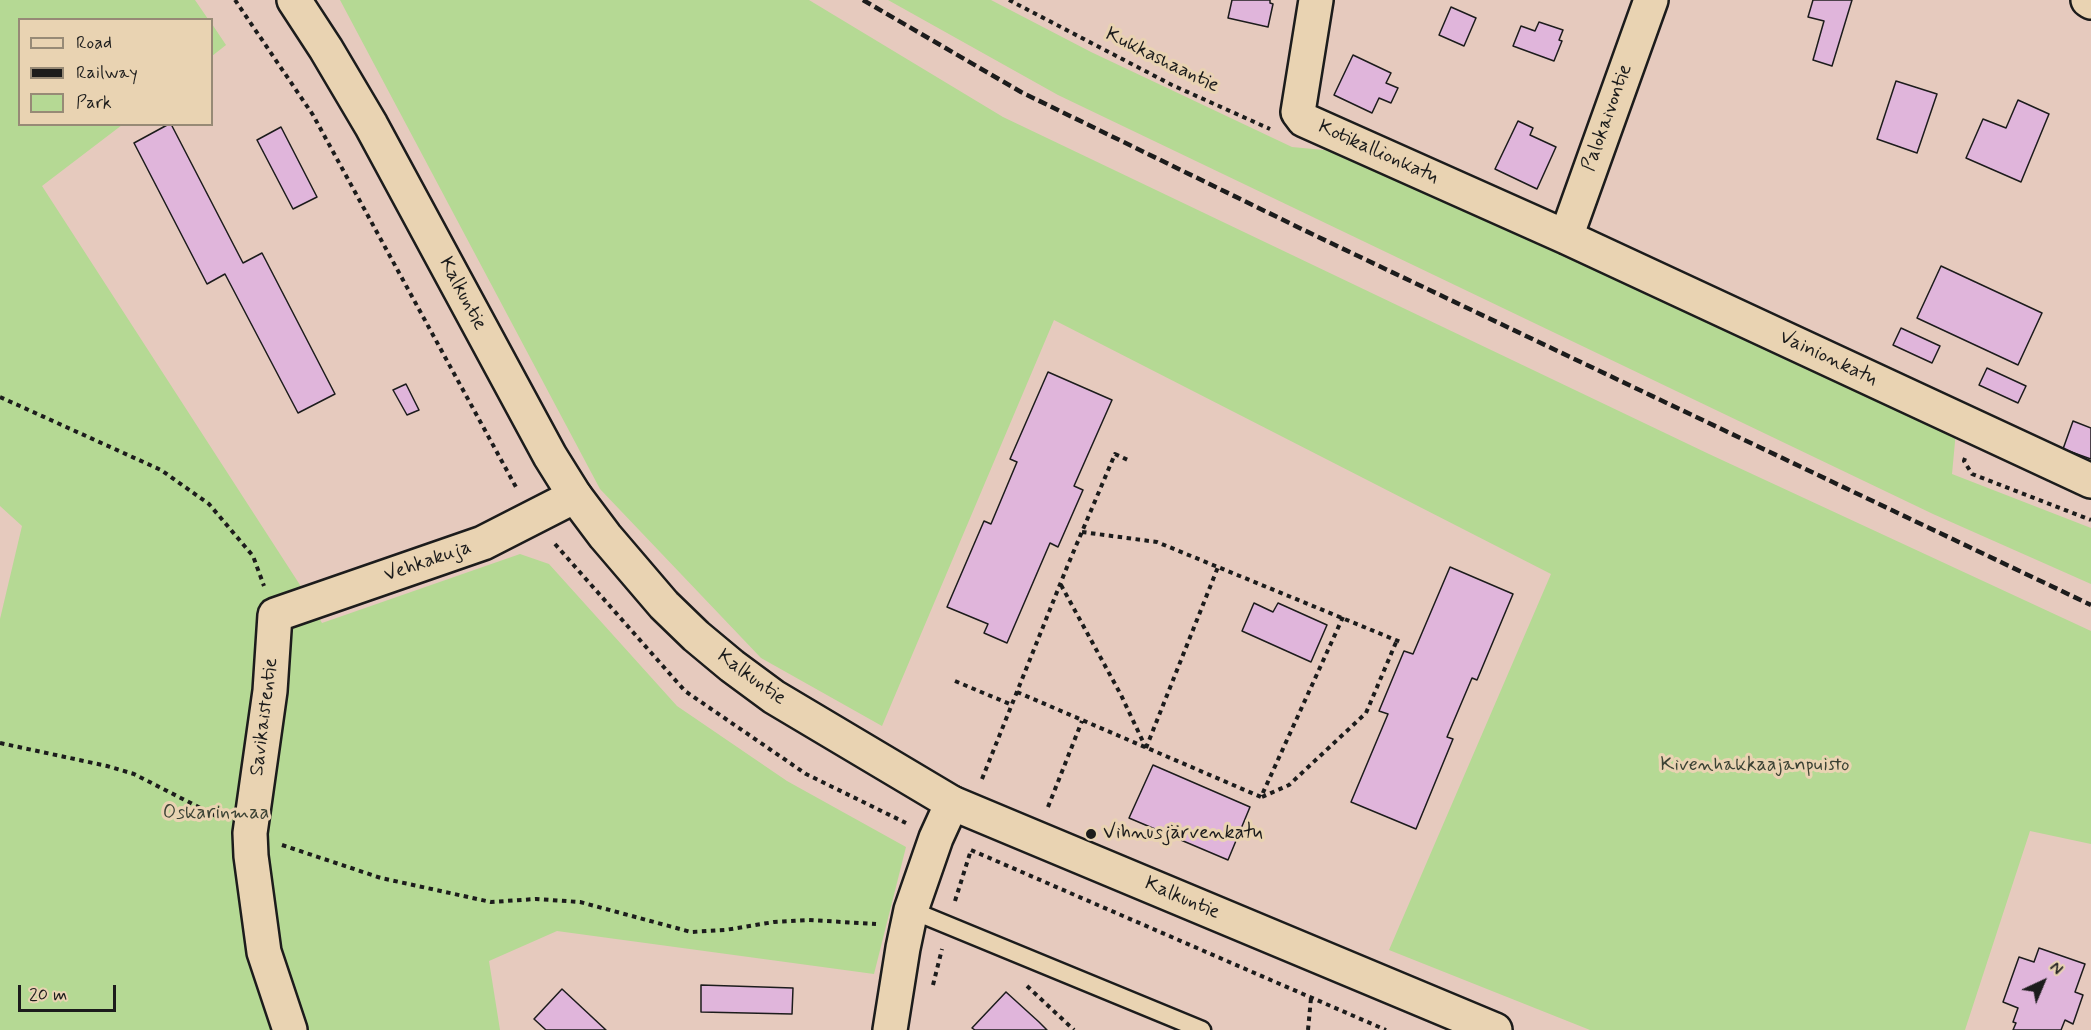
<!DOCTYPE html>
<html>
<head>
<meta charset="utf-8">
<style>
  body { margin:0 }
  #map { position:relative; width:2091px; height:1030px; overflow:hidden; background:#e6cabe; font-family:Mynerve,sans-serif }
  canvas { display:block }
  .legend { position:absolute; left:18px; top:18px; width:195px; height:108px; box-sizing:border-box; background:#e9d3b2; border:2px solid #978a76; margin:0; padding:8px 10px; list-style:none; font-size:18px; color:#1c1c1c }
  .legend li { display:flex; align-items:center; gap:12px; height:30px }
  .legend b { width:30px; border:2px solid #978a76 }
  .north { position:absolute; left:2013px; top:952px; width:60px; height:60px; -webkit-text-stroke:4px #e9d3b2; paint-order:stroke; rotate:44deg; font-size:16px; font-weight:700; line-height:24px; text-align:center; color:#1c1c1c }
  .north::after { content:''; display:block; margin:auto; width:21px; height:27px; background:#1c1c1c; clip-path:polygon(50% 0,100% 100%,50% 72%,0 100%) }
  .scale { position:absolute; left:18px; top:985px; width:98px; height:27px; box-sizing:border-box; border:3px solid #1c1c1c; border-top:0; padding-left:8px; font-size:18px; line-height:21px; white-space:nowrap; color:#1c1c1c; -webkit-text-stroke:4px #e9d3b2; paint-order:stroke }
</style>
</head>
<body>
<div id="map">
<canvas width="2091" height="1030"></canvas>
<ul class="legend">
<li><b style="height:8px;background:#e9d3b2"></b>Road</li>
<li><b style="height:8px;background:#1c1c1c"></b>Railway</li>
<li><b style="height:16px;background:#b5d994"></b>Park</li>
</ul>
<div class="north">N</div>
<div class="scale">20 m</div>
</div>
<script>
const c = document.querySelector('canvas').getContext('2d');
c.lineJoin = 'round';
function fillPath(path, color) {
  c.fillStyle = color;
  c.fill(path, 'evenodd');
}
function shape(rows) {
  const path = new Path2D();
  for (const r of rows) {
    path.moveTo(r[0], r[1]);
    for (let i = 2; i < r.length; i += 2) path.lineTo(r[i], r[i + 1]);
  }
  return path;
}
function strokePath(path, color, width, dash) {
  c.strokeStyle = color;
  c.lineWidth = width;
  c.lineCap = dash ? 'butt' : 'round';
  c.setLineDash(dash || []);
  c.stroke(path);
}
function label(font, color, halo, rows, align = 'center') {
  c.font = font + ' Mynerve,sans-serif';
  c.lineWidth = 6;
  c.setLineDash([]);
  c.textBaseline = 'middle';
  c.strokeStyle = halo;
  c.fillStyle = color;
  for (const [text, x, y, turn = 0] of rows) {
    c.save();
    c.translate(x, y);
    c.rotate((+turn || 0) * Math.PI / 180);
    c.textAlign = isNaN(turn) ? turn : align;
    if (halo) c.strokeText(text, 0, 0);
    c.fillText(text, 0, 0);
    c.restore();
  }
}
fillPath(shape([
  [0,0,195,0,208,19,20,20,20,124,122,125,42,186,300,585,322,623,520,554,549,564,677,706,787,781,906,847,874,974,557,931,489,961,500,1030,0,1030,0,619,22,526,0,506],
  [340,0,809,0,1003,117,1709,454,2091,631,2091,844,2030,831,1965,1030,1590,1030,1389,950,1551,574,1054,320,882,726,761,658,600,489],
  [888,0,991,0,1091,52,1292,147,1345,152,1956,431,1952,474,2091,528,2091,584,1933,514,1058,95],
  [212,24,226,45,212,56]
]), '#b5d994');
const building = shape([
  [1232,0,1270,0,1270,3,1273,4,1268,27,1228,18,1232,0],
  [1813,0,1852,0,1832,66,1813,60,1824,21,1808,17,1813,0],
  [1451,7,1476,18,1464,46,1439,35,1451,7],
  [1539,22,1563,30,1559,40,1562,41,1554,61,1513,46,1521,26,1535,31,1539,22],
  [1353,55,1391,73,1386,83,1398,88,1391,103,1379,98,1372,113,1334,95,1353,55],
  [1896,81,1937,94,1917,153,1877,139,1896,81],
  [2018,100,2049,114,2021,182,1966,158,1983,119,2006,128,2018,100],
  [1518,121,1533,128,1530,135,1556,147,1537,189,1495,169,1518,121],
  [169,124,171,124,243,263,262,253,335,394,298,413,225,274,207,284,134,143,169,124],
  [281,127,317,197,293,209,257,140,281,127],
  [1941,266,2042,313,2018,365,1917,318,1941,266],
  [1901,328,1940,346,1932,363,1893,345,1901,328],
  [1987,368,2026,386,2018,403,1979,385,1987,368],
  [1048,372,1112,400,1074,486,1083,490,1058,547,1050,543,1007,643,984,633,988,624,947,607,984,521,991,524,1017,462,1010,459,1048,372],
  [406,384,419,410,407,415,393,390,406,384],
  [2073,421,2091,428,2091,459,2063,449,2073,421],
  [1450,567,1513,594,1477,680,1472,678,1447,737,1453,739,1416,829,1351,802,1388,714,1379,711,1404,651,1413,654,1450,567],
  [1254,603,1273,612,1278,603,1327,625,1311,662,1242,631,1254,603],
  [1153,765,1250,807,1228,860,1129,818,1153,765],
  [2039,948,2085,964,2075,992,2083,995,2073,1024,2065,1020,2061,1030,2013,1030,2016,1023,2013,1022,2018,1008,2003,1002,2019,957,2034,962,2039,948],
  [701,985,793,988,792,1014,701,1012,701,985],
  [562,989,606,1030,546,1030,534,1019,562,989],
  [1006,992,1039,1022,1047,1030,975,1030,972,1028,1006,992]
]);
fillPath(building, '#e0b5db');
strokePath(building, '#1c1c1c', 1.5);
const lane = shape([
  [911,910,1202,1030]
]);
const street = shape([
  [1316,0,1298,112,1304,120,1566,237,2091,481],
  [2088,0,2091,2],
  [1566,237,1651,0],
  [290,1030,264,952,251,856,250,833,270,691,275,615,483,543,575,496],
  [890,1030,903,948,911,910,936,838,952,803]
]);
const secondary = shape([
  [294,0,326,49,371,125,550,456,575,496,605,536,664,605,696,636,732,666,774,697,952,803,1495,1030]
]);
strokePath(lane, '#1c1c1c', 21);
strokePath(street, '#1c1c1c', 38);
strokePath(secondary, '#1c1c1c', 38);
strokePath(shape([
  [235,0,313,115,517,489],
  [1009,0,1172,85,1270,129],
  [0,397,161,470,209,504,253,556,264,586],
  [1965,458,1964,461,1972,474,2091,520],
  [1082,532,1157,542,1403,643],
  [555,544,685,691,806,774,906,823],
  [1061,585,1121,695,1146,748],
  [955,681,1012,705],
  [1017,692,1261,797,1343,617],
  [0,743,107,766,134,774,220,818],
  [1146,748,1218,567],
  [982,779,1067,567,1115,454,1128,460],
  [1262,797,1289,785,1366,713,1397,640],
  [1048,807,1082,721],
  [282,845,381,878,491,902,536,899,580,902,691,932,725,930,774,922,809,920,876,924],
  [971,850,1386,1030],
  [955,901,971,850],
  [933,985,942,949],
  [1027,986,1074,1030],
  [1308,1030,1311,998]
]), '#1c1c1c', 4, [4.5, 4.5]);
strokePath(lane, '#e9d3b2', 16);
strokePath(street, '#e9d3b2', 33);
strokePath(secondary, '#e9d3b2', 33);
strokePath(shape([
  [863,0,1021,92,1314,235,2091,605]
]), '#1c1c1c', 4.5, [9, 4.5]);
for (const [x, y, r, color] of [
  [1091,834,6,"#1c1c1c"]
]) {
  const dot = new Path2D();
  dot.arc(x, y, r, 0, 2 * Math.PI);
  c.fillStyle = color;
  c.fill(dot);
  strokePath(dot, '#e9d3b2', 2);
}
label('20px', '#1c1c1c', '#e9d3b2', [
  ["Kukkashaantie",1162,61,26],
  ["Palokaivontie",1608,118,-70],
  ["Kotikallionkatu",1378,153,24],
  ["Kalkuntie",462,294,62],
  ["Vainionkatu",1828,359,25],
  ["Vehkakuja",428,562,-19],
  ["Kalkuntie",751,678,36],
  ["Savikaistentie",265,717,-83],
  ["Kalkuntie",1182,899,23]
]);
label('20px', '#3b4234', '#e9d3b2', [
  ["Kivenhakkaajanpuisto",1755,766],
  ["Oskarinmaa",216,814]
]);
label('20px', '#1c1c1c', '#e9d3b2', [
  ["Vihnusjärvenkatu",1103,834]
], 'left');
</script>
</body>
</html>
